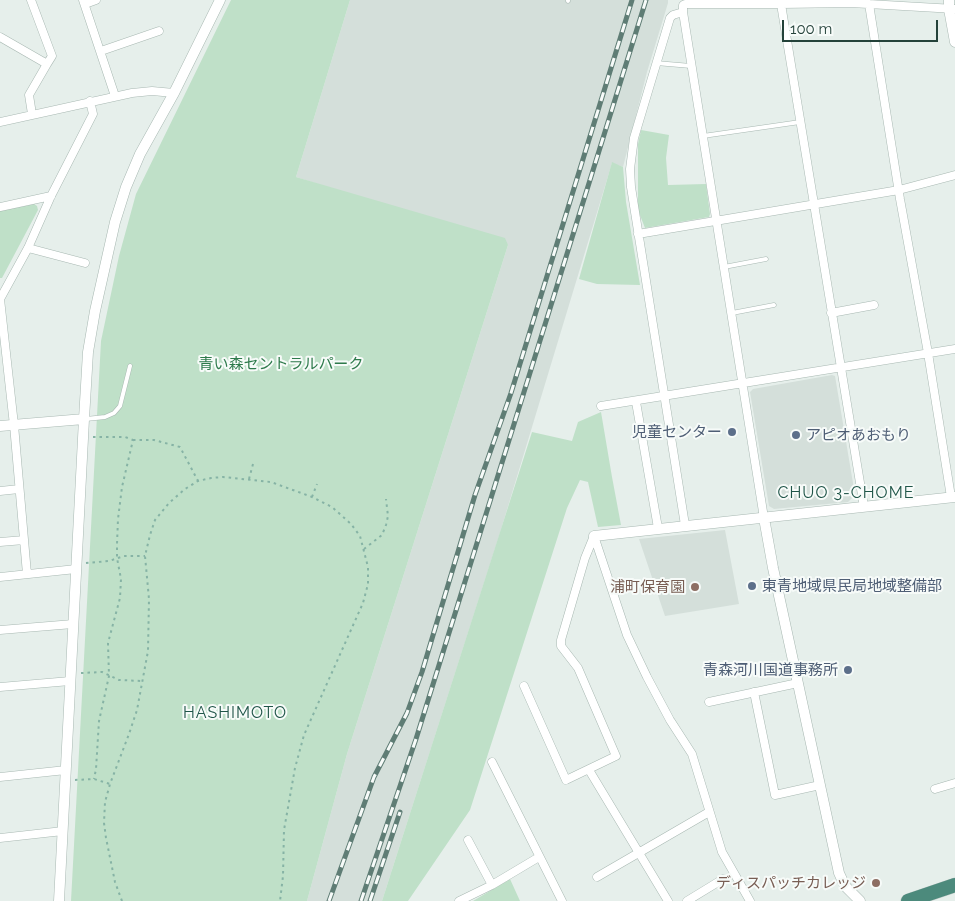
<!DOCTYPE html>
<html>
<head>
<meta charset="utf-8">
<style>
  body { margin:0 }
  #map { position:relative; width:955px; height:901px; overflow:hidden; background:#e6efeb; font-family:Raleway,sans-serif }
  canvas { display:block }
  .scale { position:absolute; left:782px; top:20px; width:156px; height:22px; box-sizing:border-box; border:2px solid #24423a; border-top:0; padding-left:6px; font-size:15px; line-height:18px; white-space:nowrap; color:#24423a; -webkit-text-stroke:4px #f7fbf9; paint-order:stroke }
</style>
</head>
<body>
<div id="map">
<canvas width="955" height="901"></canvas>
<div class="scale">100 m</div>
</div>
<script>
const c = document.querySelector('canvas').getContext('2d');
c.lineJoin = 'round';
function fillPath(path, color) {
  c.fillStyle = color;
  c.fill(path, 'evenodd');
}
function shape(rows) {
  const path = new Path2D();
  for (const r of rows) {
    path.moveTo(r[0], r[1]);
    for (let i = 2; i < r.length; i += 2) path.lineTo(r[i], r[i + 1]);
  }
  return path;
}
function strokePath(path, color, width, dash) {
  c.strokeStyle = color;
  c.lineWidth = width;
  c.lineCap = dash ? 'butt' : 'round';
  c.setLineDash(dash || []);
  c.stroke(path);
}
function label(font, color, halo, rows, align = 'center') {
  c.font = font + ' Raleway,"Noto Sans JP",sans-serif';
  c.lineWidth = 4;
  c.setLineDash([]);
  c.textBaseline = 'middle';
  c.strokeStyle = halo;
  c.fillStyle = color;
  for (const [text, x, y, turn = 0] of rows) {
    c.save();
    c.translate(x, y);
    c.rotate((+turn || 0) * Math.PI / 180);
    c.textAlign = isNaN(turn) ? turn : align;
    if (halo) c.strokeText(text, 0, 0);
    c.fillText(text, 0, 0);
    c.restore();
  }
}
fillPath(shape([
  [350,0,668,0,668,3,647,72,623,167,612,163,499,536,382,901,307,901,347,754,508,245,296,177],
  [832,375,835,376,855,495,848,502,774,509,769,506,750,392,753,389],
  [725,530,739,604,665,616,639,539]
]), '#d4dfda');
fillPath(shape([
  [231,0,350,0,296,177,505,238,508,245,347,754,307,901,71,901,101,341,119,256,136,194],
  [641,130,669,135,666,158,668,185,706,184,710,214,709,217,645,228,638,210,638,144],
  [612,162,623,167,626,202,640,285,597,284,579,279],
  [34,204,37,206,38,210,2,278,0,278,0,211],
  [601,412,612,477,621,525,598,527,588,482,580,480,567,508,470,810,408,901,382,901,532,432,572,441,578,422],
  [510,879,520,901,473,901]
]), '#bfe0c8');
const service = shape([
  [568,1,568,0],
  [656,63,691,66],
  [703,136,800,122],
  [724,267,766,259],
  [732,313,774,305],
  [86,419,105,417,114,413,120,406,130,366]
]);
const minor = shape([
  [31,0,52,56,47,64],
  [83,0,115,96],
  [85,4,96,0],
  [869,4,900,199,928,353,951,497],
  [683,12,673,15,670,18,634,138,630,169,631,187,685,525],
  [0,37,47,64,29,95,32,114],
  [101,51,159,31],
  [0,122,132,93,152,91,174,93],
  [0,207,51,196],
  [638,234,899,190,955,175],
  [28,248,85,263],
  [831,313,874,305],
  [636,402,658,528],
  [601,406,955,349],
  [0,491,19,489],
  [864,507,781,4,851,3,955,9],
  [764,518,683,12,683,5,685,4,781,4,780,0],
  [594,536,627,635,647,677,670,720,692,754,722,852,750,901],
  [0,542,24,540],
  [27,574,14,425,0,299,28,248,51,196,93,114,90,101],
  [0,577,76,569],
  [0,630,73,624],
  [524,686,566,780,616,756,578,668,561,646,561,640,585,558,594,536],
  [0,687,70,681],
  [754,692,775,795,820,785],
  [709,702,798,683],
  [492,762,562,901],
  [589,770,668,901],
  [0,777,66,770],
  [935,789,955,783],
  [0,838,63,831],
  [468,840,492,885],
  [597,877,709,812],
  [459,901,492,885,539,857],
  [687,901,723,879]
]);
const tertiary = shape([
  [949,0,949,9,955,42],
  [0,426,84,419],
  [764,518,773,568,839,873,845,886,860,901],
  [594,536,955,497],
  [59,901,84,419,88,352,95,311,115,222,126,187,140,154,174,93,220,0]
]);
const trunk = shape([
  [908,901,955,885]
]);
strokePath(service, '#a8b8b2', 5);
strokePath(minor, '#a8b8b2', 9);
strokePath(tertiary, '#a8b8b2', 11);
strokePath(trunk, '#c2cac8', 15);
strokePath(shape([
  [93,437,125,437,133,440,122,487,118,519,117,544,117,558,121,579,120,598,108,643,109,676,99,721,96,769,94,779],
  [133,440,154,440,180,447,198,481],
  [249,479,253,464],
  [312,497,317,484],
  [364,549,382,535,386,525,388,516,386,499],
  [86,563,109,561,124,556,145,556],
  [81,673,102,672,119,680,142,681],
  [75,780,94,779,110,784],
  [122,901,115,882,106,838,104,823,105,802,110,784,129,734,137,710,148,651,149,599,145,556,150,535,155,520,169,503,185,489,198,481,211,478,223,477,271,482,312,497,332,507,351,524,360,536,368,567,368,584,363,603,304,735,295,768,284,830,283,876,280,901]
]), '#86b3a5', 2, [2.5, 4]);
strokePath(service, '#fff', 4);
strokePath(minor, '#fff', 8);
strokePath(tertiary, '#fff', 10);
strokePath(trunk, '#4c8a7c', 14);
const rail = shape([
  [329,901,374,777,407,713,422,672,475,495,511,393,632,0],
  [361,901,416,739,646,0],
  [370,901,400,812]
]);
strokePath(rail, '#5f7d75', 5);
strokePath(rail, '#f7fbf9', 3, [9]);
for (const [x, y, r, color] of [
  [732,432,5,"#5c6f8a"],
  [796,435,5,"#5c6f8a"],
  [752,586,5,"#5c6f8a"],
  [695,587,5,"#8d6e63"],
  [848,670,5,"#5c6f8a"],
  [876,883,5,"#8d6e63"]
]) {
  const dot = new Path2D();
  dot.arc(x, y, r, 0, 2 * Math.PI);
  c.fillStyle = color;
  c.fill(dot);
  strokePath(dot, '#f7fbf9', 2);
}
label('15px', '#2d7a4b', '#f7fbf9', [
  ["青い森セントラルパーク",281,364]
]);
label('15px', '#4e5e75', '#f7fbf9', [
  ["児童センター",722,432],
  ["アピオあおもり",806,435,"left"],
  ["東青地域県民局地域整備部",762,586,"left"],
  ["青森河川国道事務所",838,670]
], 'right');
label('15px', '#785e54', '#f7fbf9', [
  ["浦町保育園",685,587],
  ["ディスパッチカレッジ",866,883]
], 'right');
c.letterSpacing = '1px';
label('16px', '#1f5548', '#f7fbf9', [
  ["CHUO 3-CHOME",846,493],
  ["HASHIMOTO",235,713]
]);
c.letterSpacing = '0px';
</script>
</body>
</html>
